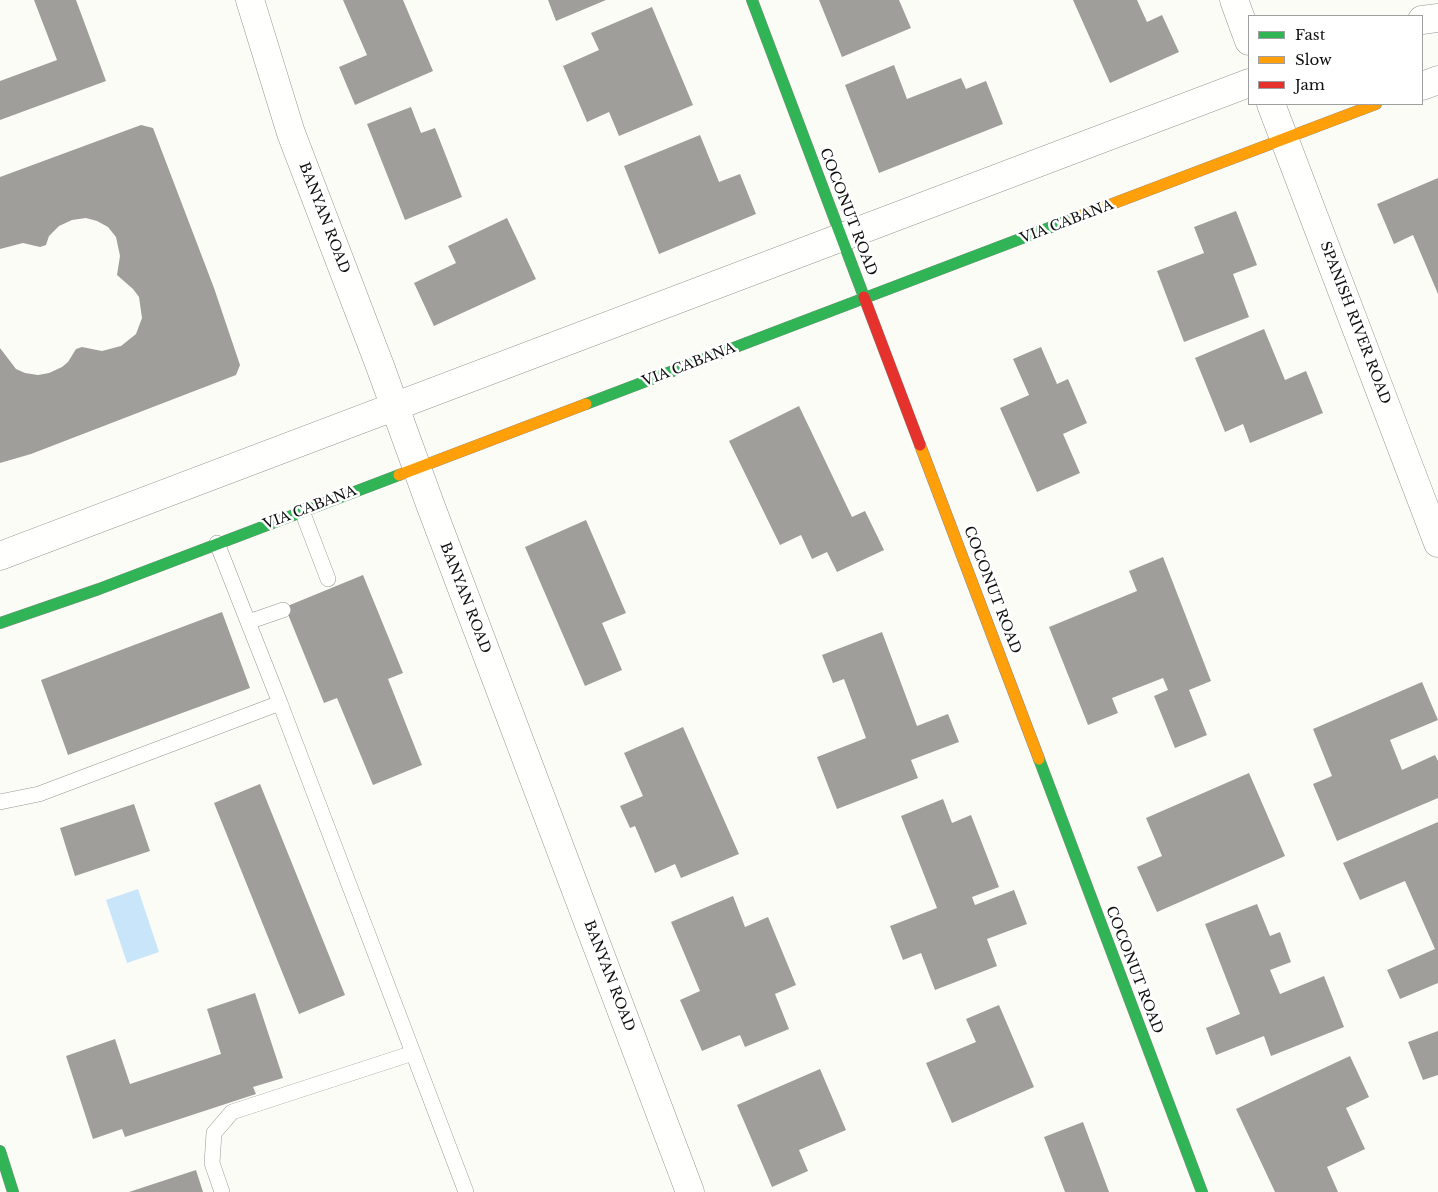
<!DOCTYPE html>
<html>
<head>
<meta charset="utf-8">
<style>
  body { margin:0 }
  #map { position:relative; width:1438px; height:1192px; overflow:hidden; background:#fcfcf7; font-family:"Libre Baskerville",serif }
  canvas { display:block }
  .legend { position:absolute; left:1248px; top:15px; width:175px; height:90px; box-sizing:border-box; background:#fff; border:1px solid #9f9f9f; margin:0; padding:6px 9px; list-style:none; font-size:15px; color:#101010 }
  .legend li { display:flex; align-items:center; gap:10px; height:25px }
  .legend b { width:25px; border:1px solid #9f9f9f }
</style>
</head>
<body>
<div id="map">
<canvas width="1438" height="1192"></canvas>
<ul class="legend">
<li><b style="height:6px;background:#30b455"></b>Fast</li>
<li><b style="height:6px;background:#ff9f0a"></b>Slow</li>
<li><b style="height:6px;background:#e5322d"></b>Jam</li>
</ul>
</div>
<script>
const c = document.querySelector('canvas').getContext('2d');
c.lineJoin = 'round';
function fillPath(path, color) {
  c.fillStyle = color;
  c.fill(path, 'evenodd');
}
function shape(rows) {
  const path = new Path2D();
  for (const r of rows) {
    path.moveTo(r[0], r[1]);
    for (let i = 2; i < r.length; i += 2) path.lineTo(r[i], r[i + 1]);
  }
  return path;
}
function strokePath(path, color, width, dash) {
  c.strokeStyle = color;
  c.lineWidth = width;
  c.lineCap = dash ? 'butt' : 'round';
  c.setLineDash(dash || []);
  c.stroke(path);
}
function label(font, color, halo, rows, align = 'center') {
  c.font = font + ' "Libre Baskerville",serif';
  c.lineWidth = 5;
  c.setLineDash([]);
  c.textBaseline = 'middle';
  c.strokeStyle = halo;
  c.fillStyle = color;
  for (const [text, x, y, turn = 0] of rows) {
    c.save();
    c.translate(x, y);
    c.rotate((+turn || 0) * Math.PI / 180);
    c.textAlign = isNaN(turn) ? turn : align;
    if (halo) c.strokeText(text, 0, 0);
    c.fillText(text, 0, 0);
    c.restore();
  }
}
fillPath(shape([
  [138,889,159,952,127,963,106,900]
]), '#c9e5fa');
fillPath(shape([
  [34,0,76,0,106,81,0,120,0,81,57,60],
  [343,0,403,0,433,71,355,105,339,67,367,55],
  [548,0,606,0,556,21],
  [819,0,899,0,911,28,842,57],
  [1073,0,1137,0,1147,22,1162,15,1179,52,1110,83],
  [652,7,693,105,619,136,609,112,587,122,563,66,599,50,591,33],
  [894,65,907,99,961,78,966,89,986,81,1003,124,879,173,845,85],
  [411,107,421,133,435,128,462,197,405,220,367,124],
  [141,125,153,128,214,288,240,365,236,375,31,454,0,463,0,348,16,369,25,373,38,375,49,373,62,367,68,362,76,349,82,347,102,351,121,346,136,334,142,318,139,297,133,289,117,275,120,256,116,237,108,227,97,221,86,218,72,220,59,226,49,236,46,245,40,247,23,243,0,249,0,177],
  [700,135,719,182,740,174,756,214,659,254,624,166],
  [1438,178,1438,294,1413,235,1394,244,1377,204],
  [1236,211,1257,265,1233,274,1249,317,1184,342,1157,271,1204,253,1194,227],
  [507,218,536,279,434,326,414,283,456,263,448,246],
  [1264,329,1285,380,1306,371,1323,413,1250,443,1243,424,1225,432,1195,358],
  [1041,347,1057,384,1068,379,1087,423,1063,434,1080,473,1037,492,1000,408,1029,395,1013,359],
  [799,406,852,517,865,511,884,550,837,572,827,552,812,559,801,535,780,545,729,441],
  [586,520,626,613,602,623,622,670,585,686,525,547],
  [1163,557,1211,681,1189,690,1207,735,1175,748,1154,696,1168,690,1163,678,1112,698,1118,713,1088,725,1049,627,1137,591,1129,571],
  [363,575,403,673,388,679,422,765,373,785,337,698,324,703,285,607],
  [222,612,250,688,68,755,41,680],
  [882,632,917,726,948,714,959,742,911,760,918,778,837,809,817,757,866,738,844,679,833,683,822,655],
  [1422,682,1438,720,1390,740,1402,770,1435,755,1438,761,1438,798,1337,841,1313,784,1332,776,1313,729],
  [683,727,739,854,681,878,675,864,655,873,635,826,630,828,620,806,643,796,624,753],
  [1249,773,1285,856,1157,912,1137,867,1162,856,1146,818],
  [260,784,345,995,299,1014,214,803],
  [943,799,952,823,971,815,999,887,972,897,975,905,1014,890,1027,924,987,939,997,966,935,990,921,953,903,960,890,926,937,908,901,816],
  [134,804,150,851,75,876,60,828],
  [1438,822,1438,983,1400,999,1387,970,1435,949,1405,881,1360,900,1343,863],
  [733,896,745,927,768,917,796,985,775,994,789,1029,745,1047,740,1035,702,1051,680,1000,700,991,671,922],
  [1257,904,1270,936,1280,932,1291,962,1270,970,1280,994,1324,976,1344,1027,1271,1056,1264,1036,1216,1055,1206,1028,1240,1014,1205,924],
  [255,993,283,1078,253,1087,256,1094,125,1137,122,1129,93,1139,66,1056,115,1039,130,1084,221,1054,207,1009],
  [999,1005,1034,1087,952,1123,926,1063,976,1042,966,1019],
  [1438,1031,1438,1075,1423,1080,1408,1042],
  [1350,1056,1369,1097,1346,1108,1365,1149,1327,1167,1338,1192,1275,1192,1236,1109],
  [820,1069,846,1130,799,1150,808,1171,772,1187,737,1105],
  [1083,1122,1109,1192,1065,1192,1044,1137],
  [196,1170,203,1192,129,1192]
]), '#a09e9b');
const lane = shape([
  [302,511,328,579],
  [217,543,248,622,283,610],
  [280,703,466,1192],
  [0,802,39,794,280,703,248,622],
  [222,1192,212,1163,214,1133,232,1112,413,1053]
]);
const street = shape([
  [250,0,291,133,380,366,430,504,690,1192],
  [1234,0,1249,41],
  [1422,20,1438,18],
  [1422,86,1438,80],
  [1271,104,1438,543],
  [0,556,1249,83]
]);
const fast = shape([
  [752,0,864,297],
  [586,404,1075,218],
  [0,623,99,589,399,475],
  [1039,759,1202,1192],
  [0,1151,13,1192]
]);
const slow = shape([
  [1075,218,1376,104],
  [920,445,1039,759],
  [399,475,586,404]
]);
const jam = shape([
  [864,297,920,445]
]);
strokePath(lane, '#969694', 16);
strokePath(street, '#969694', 29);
strokePath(fast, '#8d8d8b', 12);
strokePath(slow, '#8d8d8b', 12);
strokePath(jam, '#8d8d8b', 12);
strokePath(lane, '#fffffe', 15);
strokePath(street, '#fffffe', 28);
strokePath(fast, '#30b455', 11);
strokePath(slow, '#ff9f0a', 11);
strokePath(jam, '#e5322d', 11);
label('14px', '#101010', '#fff', [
  ["COCONUT ROAD",848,212,69],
  ["BANYAN ROAD",324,218,69],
  ["VIA CABANA",1067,222,-21],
  ["SPANISH RIVER ROAD",1355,323,69],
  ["VIA CABANA",689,365,-21],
  ["VIA CABANA",310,508,-21],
  ["COCONUT ROAD",992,590,69],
  ["BANYAN ROAD",465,598,69],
  ["COCONUT ROAD",1134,970,69],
  ["BANYAN ROAD",609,976,69]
]);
</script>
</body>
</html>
